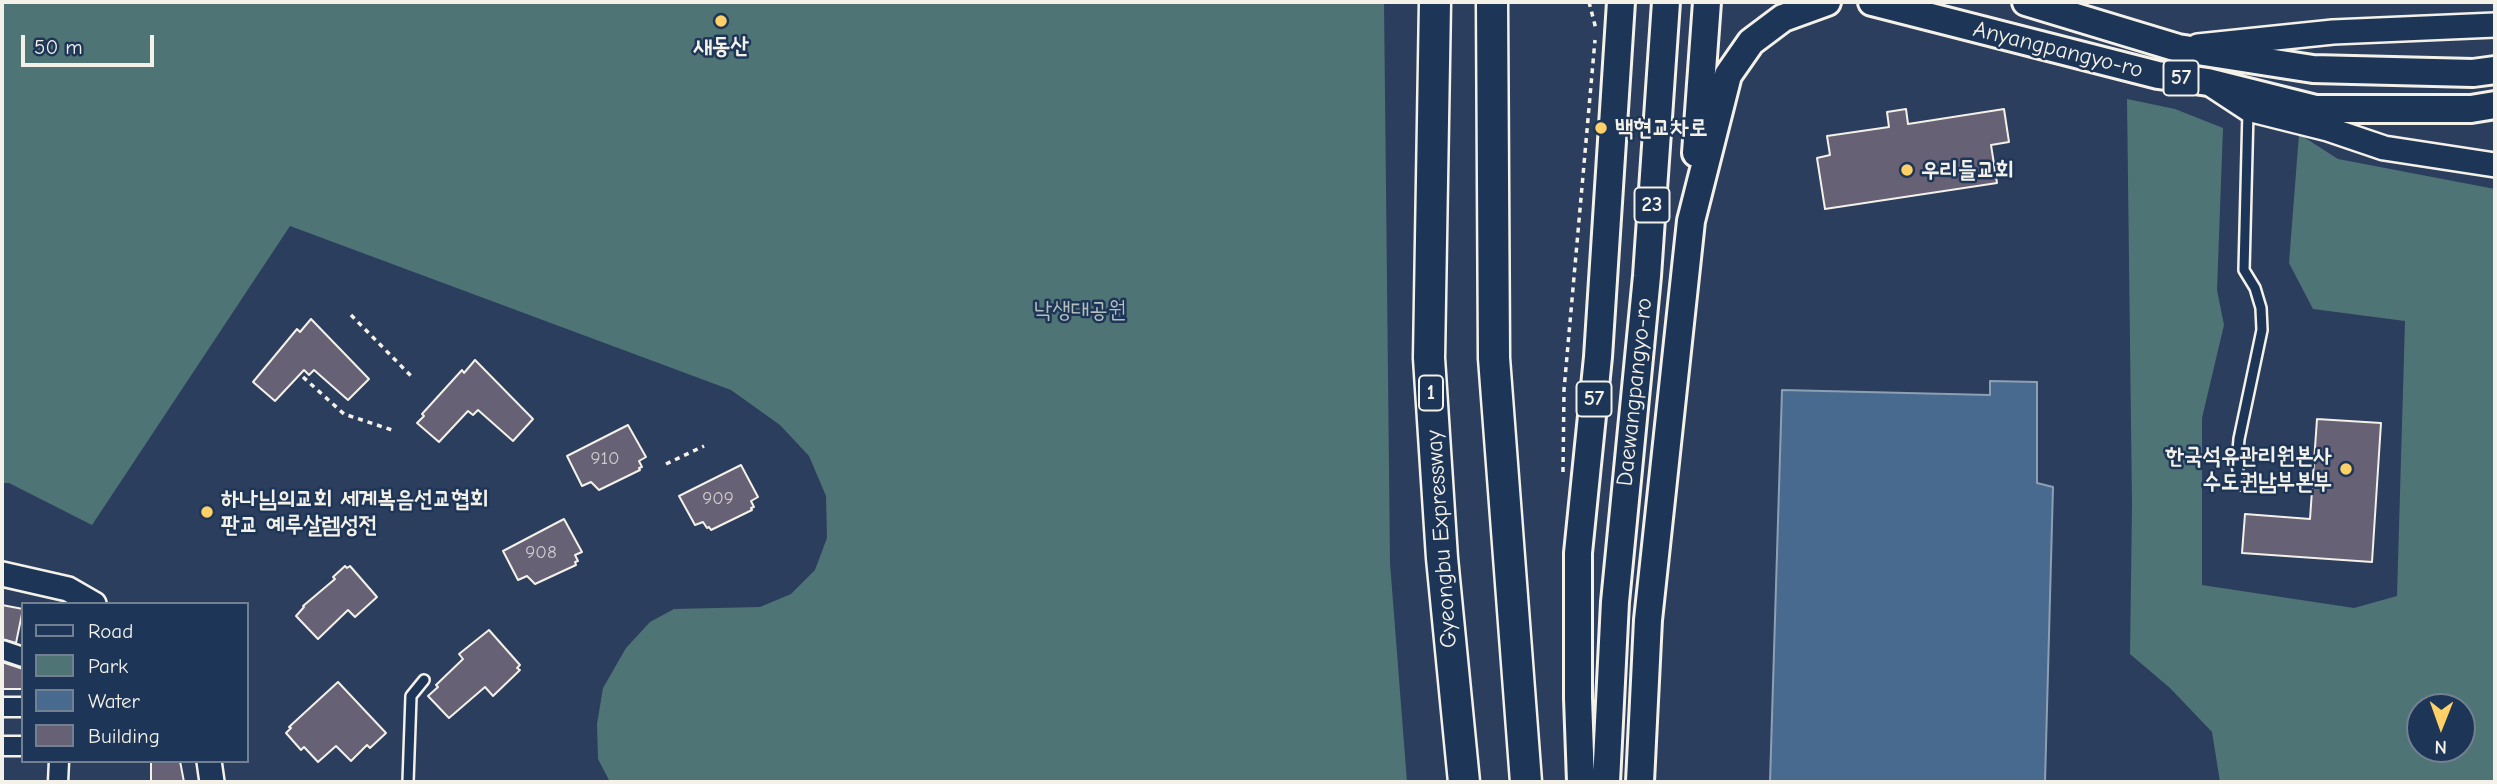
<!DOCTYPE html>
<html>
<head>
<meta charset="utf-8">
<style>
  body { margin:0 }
  #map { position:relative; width:2497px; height:784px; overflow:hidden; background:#2c3e5d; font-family:"Comic Neue",sans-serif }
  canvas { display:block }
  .frame { position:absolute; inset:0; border:4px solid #f4f1e8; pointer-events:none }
  .legend { position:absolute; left:21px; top:602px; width:228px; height:161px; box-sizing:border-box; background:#1d3557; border:2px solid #738091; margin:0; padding:9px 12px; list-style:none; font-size:21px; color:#f4f1e8 }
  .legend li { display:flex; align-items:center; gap:14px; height:35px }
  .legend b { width:35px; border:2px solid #738091 }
  .north { position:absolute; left:2406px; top:693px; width:70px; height:70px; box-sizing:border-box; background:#1d3557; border:2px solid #738091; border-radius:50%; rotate:181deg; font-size:19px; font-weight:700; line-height:28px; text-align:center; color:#f4f1e8 }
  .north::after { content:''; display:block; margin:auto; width:24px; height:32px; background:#ffd166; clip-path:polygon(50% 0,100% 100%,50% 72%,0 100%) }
  .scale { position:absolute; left:21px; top:35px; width:133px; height:32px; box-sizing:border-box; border:4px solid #f4f1e8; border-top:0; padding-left:9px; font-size:21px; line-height:24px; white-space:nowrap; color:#f4f1e8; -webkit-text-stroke:5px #1d3557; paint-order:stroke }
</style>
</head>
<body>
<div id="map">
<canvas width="2497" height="784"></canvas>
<div class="frame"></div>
<ul class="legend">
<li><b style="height:9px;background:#1d3557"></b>Road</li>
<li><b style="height:19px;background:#4f7476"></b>Park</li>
<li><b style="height:19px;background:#496a8f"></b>Water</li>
<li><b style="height:19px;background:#676176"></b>Building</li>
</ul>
<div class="north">N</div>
<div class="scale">50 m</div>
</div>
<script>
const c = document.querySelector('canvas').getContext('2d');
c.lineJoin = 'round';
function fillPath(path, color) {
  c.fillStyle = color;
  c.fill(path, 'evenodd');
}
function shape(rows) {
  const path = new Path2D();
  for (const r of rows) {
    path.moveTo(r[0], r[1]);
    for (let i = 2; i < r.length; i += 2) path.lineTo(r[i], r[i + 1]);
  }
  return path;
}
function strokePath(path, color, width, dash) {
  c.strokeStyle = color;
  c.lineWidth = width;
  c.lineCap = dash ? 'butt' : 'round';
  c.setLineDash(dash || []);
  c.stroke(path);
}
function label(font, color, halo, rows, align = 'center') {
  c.font = font + ' "Comic Neue","Poor Story",sans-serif';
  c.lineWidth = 5;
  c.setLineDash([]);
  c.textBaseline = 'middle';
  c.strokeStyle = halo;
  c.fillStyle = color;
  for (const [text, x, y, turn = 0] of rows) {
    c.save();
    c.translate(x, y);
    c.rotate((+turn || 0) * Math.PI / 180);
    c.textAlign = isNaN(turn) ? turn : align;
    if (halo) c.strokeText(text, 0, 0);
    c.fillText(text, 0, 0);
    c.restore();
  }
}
fillPath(shape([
  [2,2,1384,2,1390,563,1407,782,610,782,598,759,597,724,603,688,626,648,650,622,674,609,760,607,791,594,815,570,827,538,826,496,809,456,780,425,731,390,290,226,92,525,9,483,2,483],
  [2127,99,2175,109,2223,128,2217,290,2224,325,2202,418,2202,585,2354,608,2397,596,2405,321,2313,309,2289,263,2299,134,2338,159,2495,189,2495,782,2220,782,2212,732,2170,688,2130,654,2132,505],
  [2420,707,2462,707,2462,749,2420,749]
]), '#4f7476');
const water = shape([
  [1990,381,2037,382,2037,483,2053,487,2045,782,1770,782,1782,390,1990,395,1990,381]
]);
fillPath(water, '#496a8f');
strokePath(water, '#8da0b3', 2);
const building = shape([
  [1906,109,1908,124,2004,109,2009,142,1991,145,1997,183,1825,209,1817,158,1830,155,1827,136,1889,127,1887,112,1906,109],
  [311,319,369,379,348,400,314,370,309,375,304,370,275,401,253,382,297,329,300,332,311,319],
  [475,360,533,419,513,441,478,410,473,415,468,411,439,442,417,423,424,416,422,414,462,370,464,373,475,360],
  [2317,419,2381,423,2372,562,2242,553,2245,514,2310,519,2317,419],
  [628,425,646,457,639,461,642,467,639,468,640,470,599,490,591,482,582,486,567,456,628,425],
  [741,465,758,497,751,501,754,507,751,508,752,510,711,530,709,527,707,528,703,522,695,525,679,496,741,465],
  [564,519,582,552,575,555,578,561,575,562,576,565,535,584,527,576,518,580,503,551,564,519],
  [345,566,347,568,350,566,377,597,355,617,348,610,318,639,296,616,304,607,303,606,335,579,333,577,345,566],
  [2,605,23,609,16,643,2,639,2,605],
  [489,630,520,665,517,668,520,670,493,696,485,687,449,718,428,696,438,687,436,685,463,659,459,654,489,630],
  [2,662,23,669,23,689,2,689,2,662],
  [338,682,386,733,370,748,367,745,351,761,336,746,318,762,304,747,301,750,286,733,291,728,289,727,338,682],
  [151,761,180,761,184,782,151,782,151,761]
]);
fillPath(building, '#676176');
strokePath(building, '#f4f1e8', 2);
const lane = shape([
  [2240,485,2237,463,2239,439,2262,330,2261,308,2255,288,2244,270,2248,111],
  [408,782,411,696,424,680]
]);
const street = shape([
  [2,650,23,657],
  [2,707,23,707],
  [2,746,23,746],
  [58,782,59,761]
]);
const secondary = shape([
  [2198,46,2333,32,2495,25],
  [2213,86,2248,109,2328,129,2384,148,2495,165],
  [2,574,68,589,94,604],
  [209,761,212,782]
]);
const primary = shape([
  [1872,2,2158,75,2208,82,2316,109,2471,109,2495,105],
  [2026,2,2178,48,2313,69,2473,73,2495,70],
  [1696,153,1707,2],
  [1581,782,1578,698,1578,553,1598,357,1621,2],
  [1606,782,1615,602,1647,276,1666,2],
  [1640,782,1648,620,1691,221,1728,75,1751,42,1783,18,1827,2]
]);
const highway = shape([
  [1435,2,1429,358,1442,558,1464,782],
  [1492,2,1494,358,1526,782]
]);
strokePath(lane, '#f4f1e8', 14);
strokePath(street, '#f4f1e8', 23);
strokePath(secondary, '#f4f1e8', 28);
strokePath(primary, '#f4f1e8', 32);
strokePath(highway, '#f4f1e8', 35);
strokePath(shape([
  [1589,2,1596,29],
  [351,315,413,378],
  [303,377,344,414,392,430],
  [666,464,704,446],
  [1563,472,1564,390,1595,40]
]), '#f4f1e8', 3.5, [5, 5]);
strokePath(lane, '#1d3557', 9);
strokePath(street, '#1d3557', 18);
strokePath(secondary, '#1d3557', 23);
strokePath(primary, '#1d3557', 26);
strokePath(highway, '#1d3557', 30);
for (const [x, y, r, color] of [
  [721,21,7,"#ffd166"],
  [1601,128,7,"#ffd166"],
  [1907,170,7,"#ffd166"],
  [2346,469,7,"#ffd166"],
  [207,512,7,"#ffd166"]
]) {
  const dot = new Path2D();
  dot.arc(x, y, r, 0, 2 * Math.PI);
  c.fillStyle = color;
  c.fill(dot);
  strokePath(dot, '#1d3557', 2.5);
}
label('19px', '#d1cdcc', null, [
  ["910",605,459],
  ["909",718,499],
  ["908",541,553]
]);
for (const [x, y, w] of [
  [2181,78,35],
  [1652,205,35],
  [1431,393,24],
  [1594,399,35]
]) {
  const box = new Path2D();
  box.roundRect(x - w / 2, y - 17.5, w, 35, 5);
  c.fillStyle = '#1d3557';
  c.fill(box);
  strokePath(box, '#f4f1e8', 2);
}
label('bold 21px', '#f4f1e8', null, [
  ["57",2181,78],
  ["23",1652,205],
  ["1",1431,393],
  ["57",1594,399]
]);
label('bold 23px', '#f4f1e8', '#1d3557', [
  ["새동산",721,46,"center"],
  ["백현교차로",1615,128],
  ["우리들교회",1921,170],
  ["한국석유관리원본사",2332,456,"right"],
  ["수도권남부본부",2332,482,"right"],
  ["하나님의교회 세계복음선교협회",221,499],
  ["판교 예루살렘성전",221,525]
], 'left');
label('23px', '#f4f1e8', '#1d3557', [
  ["Anyangpangyo-ro",2058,50,14],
  ["Daewangpangyo-ro",1635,392,-84],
  ["Gyeongbu Expressway",1442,539,-94]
]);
label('23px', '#b2bfba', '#1d3557', [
  ["낙생대공원",1080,310]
]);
</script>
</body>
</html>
